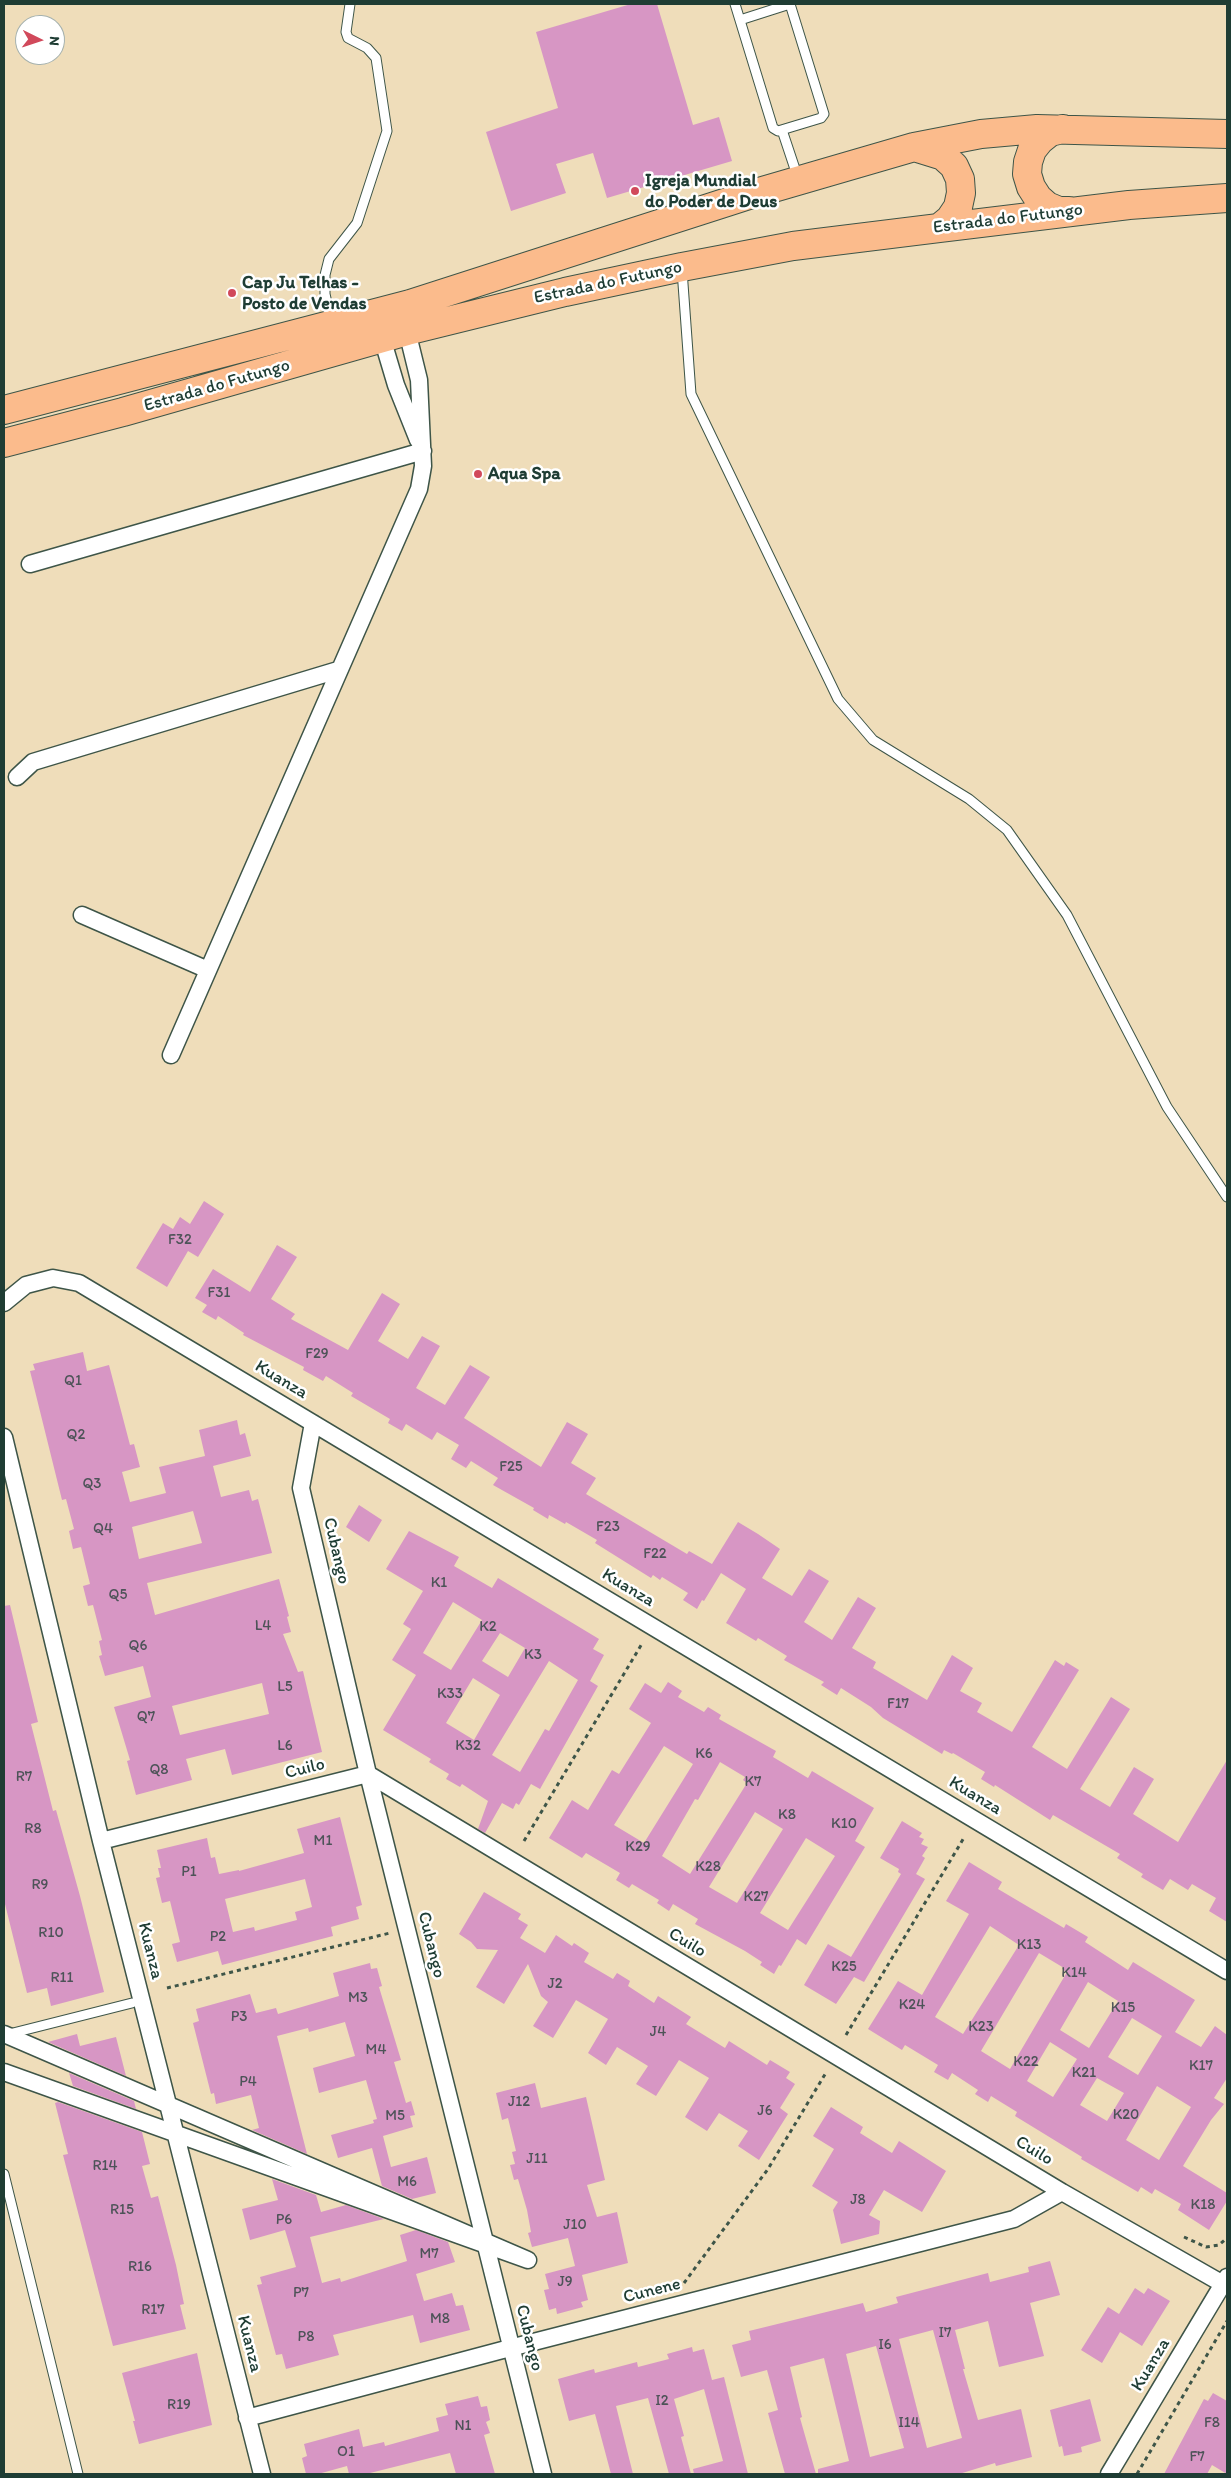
<!DOCTYPE html>
<html>
<head>
<meta charset="utf-8">
<style>
  body { margin:0 }
  #map { position:relative; width:1231px; height:2478px; overflow:hidden; background:#efddba; font-family:Itim,sans-serif }
  canvas { display:block }
  .frame { position:absolute; inset:0; border:5px solid #1f3d34; pointer-events:none }
  .north { position:absolute; left:15px; top:15px; width:50px; height:50px; box-sizing:border-box; background:#fff; border:1px solid #a5b1ae; border-radius:50%; rotate:94deg; font-size:14px; font-weight:700; line-height:20px; text-align:center; color:#1f3d34 }
  .north::after { content:''; display:block; margin:auto; width:18px; height:22px; background:#d1495b; clip-path:polygon(50% 0,100% 100%,50% 72%,0 100%) }
</style>
</head>
<body>
<div id="map">
<canvas width="1231" height="2478"></canvas>
<div class="frame"></div>
<div class="north">N</div>
</div>
<script>
const c = document.querySelector('canvas').getContext('2d');
c.lineJoin = 'round';
function fillPath(path, color) {
  c.fillStyle = color;
  c.fill(path, 'evenodd');
}
function shape(rows) {
  const path = new Path2D();
  for (const r of rows) {
    path.moveTo(r[0], r[1]);
    for (let i = 2; i < r.length; i += 2) path.lineTo(r[i], r[i + 1]);
  }
  return path;
}
function strokePath(path, color, width, dash) {
  c.strokeStyle = color;
  c.lineWidth = width;
  c.lineCap = dash ? 'butt' : 'round';
  c.setLineDash(dash || []);
  c.stroke(path);
}
function label(font, color, halo, rows, align = 'center') {
  c.font = font + ' Itim,sans-serif';
  c.lineWidth = 5;
  c.setLineDash([]);
  c.textBaseline = 'middle';
  c.strokeStyle = halo;
  c.fillStyle = color;
  for (const [text, x, y, turn = 0] of rows) {
    c.save();
    c.translate(x, y);
    c.rotate((+turn || 0) * Math.PI / 180);
    c.textAlign = isNaN(turn) ? turn : align;
    if (halo) c.strokeText(text, 0, 0);
    c.fillText(text, 0, 0);
    c.restore();
  }
}
fillPath(shape([
  [631,4,657,4,693,125,719,117,732,161,607,198,593,153,556,164,566,193,511,211,486,132,558,108,536,32],
  [204,1201,224,1214,198,1257,188,1251,167,1287,136,1268,163,1223,173,1229,180,1217,190,1224],
  [277,1245,297,1257,271,1299,295,1314,291,1319,348,1350,382,1293,400,1304,378,1341,408,1359,422,1336,440,1346,416,1388,445,1405,470,1365,490,1377,464,1418,541,1467,567,1422,588,1434,571,1463,596,1478,586,1494,687,1554,689,1551,712,1564,738,1522,758,1534,780,1549,762,1578,792,1596,809,1569,829,1581,804,1622,832,1640,858,1597,876,1608,852,1648,876,1662,873,1668,927,1700,952,1655,973,1668,960,1691,982,1703,977,1712,1012,1732,1055,1660,1064,1666,1066,1662,1079,1670,1032,1747,1067,1769,1111,1697,1130,1709,1080,1789,1110,1807,1134,1767,1154,1779,1133,1814,1178,1842,1227,1760,1227,1922,1209,1911,1216,1898,1192,1884,1188,1890,1170,1879,1163,1890,1141,1877,1143,1874,1117,1858,1120,1854,1053,1815,1050,1820,995,1785,994,1787,981,1779,985,1772,953,1753,952,1754,944,1750,942,1754,883,1718,871,1707,841,1688,837,1695,821,1685,824,1682,784,1660,787,1656,758,1638,756,1641,726,1623,746,1589,721,1573,704,1601,702,1600,697,1609,683,1600,688,1593,662,1577,660,1580,653,1575,651,1578,595,1543,597,1540,566,1522,565,1524,549,1515,548,1519,533,1510,534,1508,493,1485,498,1478,471,1461,466,1468,451,1459,459,1445,437,1432,432,1440,406,1424,402,1431,388,1423,390,1419,351,1396,353,1393,326,1376,323,1381,303,1370,304,1367,243,1335,244,1333,218,1316,216,1320,202,1312,207,1305,195,1298,213,1269,250,1292],
  [83,1352,87,1371,109,1365,130,1445,134,1444,140,1467,122,1472,130,1502,166,1493,159,1467,205,1456,199,1430,237,1420,240,1435,245,1433,251,1456,213,1466,221,1497,249,1490,252,1501,258,1499,272,1553,147,1583,155,1615,279,1579,289,1616,287,1617,291,1632,283,1634,298,1672,303,1671,322,1752,232,1775,225,1749,186,1759,192,1780,136,1795,127,1761,130,1760,114,1707,151,1697,143,1666,105,1676,99,1656,102,1655,99,1641,102,1640,93,1605,88,1606,83,1586,90,1584,81,1547,73,1549,69,1531,74,1529,66,1499,62,1500,30,1371,35,1370,33,1364],
  [193,1511,202,1543,139,1559,132,1527],
  [262,1683,269,1714,180,1735,172,1706],
  [359,1505,382,1520,369,1542,346,1527],
  [409,1531,459,1557,454,1566,492,1588,498,1578,599,1639,593,1649,604,1655,590,1681,598,1686,540,1789,531,1784,519,1805,516,1803,513,1809,502,1803,485,1833,478,1829,488,1801,462,1784,460,1787,446,1779,449,1774,429,1762,431,1759,383,1730,416,1675,392,1660,411,1629,403,1624,423,1591,386,1569],
  [453,1602,482,1620,451,1670,423,1653],
  [500,1633,525,1648,508,1677,482,1661],
  [549,1661,578,1680,549,1731,545,1729,520,1772,492,1755],
  [473,1678,500,1695,474,1740,446,1723],
  [10,1605,38,1722,31,1724,53,1811,56,1810,80,1896,104,1992,51,2006,47,1988,27,1993,4,1900,4,1606],
  [668,1682,682,1691,678,1697,704,1712,708,1707,721,1715,719,1719,776,1751,773,1757,808,1778,812,1771,874,1808,855,1841,865,1847,806,1945,797,1939,781,1966,779,1965,774,1974,760,1965,762,1962,745,1951,695,1924,698,1919,673,1904,669,1911,657,1903,659,1900,632,1884,629,1888,616,1880,620,1873,586,1853,582,1858,549,1838,572,1800,588,1810,612,1770,619,1774,651,1723,629,1709,645,1683,661,1693],
  [664,1746,693,1764,644,1843,614,1825],
  [720,1762,745,1777,743,1780,747,1783,690,1874,662,1856,695,1799,698,1800],
  [755,1812,783,1829,737,1903,709,1887],
  [806,1838,835,1856,788,1930,760,1913],
  [340,1817,362,1905,356,1907,359,1919,331,1927,333,1936,222,1965,218,1951,177,1962,172,1944,180,1942,170,1901,162,1903,156,1878,160,1877,158,1868,161,1868,157,1850,207,1838,211,1858,215,1857,219,1874,239,1870,239,1871,304,1853,297,1829],
  [305,1879,312,1907,295,1912,297,1920,255,1931,254,1927,233,1932,225,1899],
  [902,1821,922,1833,919,1837,924,1839,921,1844,928,1847,922,1856,925,1858,916,1874,925,1879,864,1982,854,1977,836,2004,804,1985,828,1944,851,1957,901,1874,898,1872,899,1869,880,1858],
  [969,1862,1002,1882,998,1889,1064,1928,1066,1924,1088,1937,1085,1942,1128,1970,1133,1962,1195,2000,1175,2032,1201,2047,1215,2026,1227,2035,1227,2078,1214,2098,1224,2104,1211,2120,1183,2166,1227,2193,1227,2201,1209,2230,1178,2210,1181,2204,1155,2189,1152,2194,1141,2187,1138,2192,1081,2159,1082,2157,1015,2116,1017,2112,991,2096,988,2102,975,2094,978,2090,952,2073,948,2080,934,2072,938,2065,905,2045,902,2050,868,2029,898,1981,922,1995,969,1914,946,1901],
  [990,1926,1019,1945,963,2034,935,2017],
  [1039,1953,1064,1968,1063,1970,1067,1972,1010,2069,981,2051],
  [1088,1982,1118,2001,1089,2048,1060,2030],
  [1132,2018,1162,2036,1138,2075,1108,2057],
  [1050,2042,1077,2059,1053,2097,1027,2081],
  [1097,2078,1124,2093,1107,2121,1080,2105],
  [1157,2086,1191,2107,1159,2160,1126,2140],
  [484,1892,521,1914,518,1919,528,1925,520,1938,545,1953,556,1935,572,1946,574,1943,589,1953,584,1962,613,1979,617,1973,630,1981,628,1986,654,2003,658,1996,691,2017,686,2024,725,2048,729,2041,767,2065,770,2060,790,2072,786,2078,795,2084,780,2108,788,2114,759,2160,738,2146,748,2131,719,2113,707,2131,685,2117,709,2078,679,2060,656,2096,636,2084,648,2066,617,2047,606,2065,588,2053,608,2019,576,2000,553,2038,533,2026,548,2002,541,1996,528,1964,504,2004,476,1987,498,1950,477,1949,471,1942,459,1934],
  [370,1963,371,1969,377,1968,382,1986,379,1987,401,2060,394,2062,406,2103,411,2101,415,2115,410,2116,413,2127,383,2136,391,2167,427,2157,436,2193,412,2199,382,2186,372,2148,338,2158,331,2135,374,2123,373,2120,377,2119,366,2080,319,2093,313,2068,355,2056,345,2022,309,2032,308,2028,277,2036,307,2154,252,2130,259,2128,251,2095,216,2104,214,2093,211,2094,193,2023,199,2021,196,2009,250,1994,256,2013,276,2008,278,2014,339,1996,333,1973],
  [77,2034,80,2046,116,2037,126,2076,48,2042],
  [69,2073,134,2101,136,2109,73,2086],
  [535,2083,541,2108,586,2097,605,2180,587,2185,597,2217,617,2212,628,2263,582,2275,588,2300,581,2302,583,2307,557,2314,556,2308,549,2310,544,2290,549,2289,545,2274,575,2266,568,2238,532,2247,528,2233,531,2232,527,2210,518,2179,514,2180,510,2165,515,2164,512,2152,516,2151,508,2118,502,2120,496,2093],
  [58,2102,142,2132,150,2164,142,2166,151,2198,158,2196,176,2265,184,2304,180,2305,186,2329,113,2346,63,2155,68,2154,55,2103],
  [831,2107,863,2127,860,2133,892,2153,899,2141,946,2171,922,2212,884,2190,869,2215,880,2221,879,2234,841,2244,833,2210,838,2202,812,2186,834,2149,813,2136],
  [272,2179,316,2195,321,2212,346,2205,384,2219,310,2237,322,2283,340,2278,341,2282,407,2261,400,2235,416,2230,448,2242,455,2262,416,2274,424,2301,452,2293,456,2306,463,2305,470,2330,420,2343,413,2315,333,2335,339,2355,286,2369,282,2354,276,2355,257,2285,262,2284,260,2277,296,2267,285,2230,250,2240,242,2209,278,2200],
  [1050,2261,1060,2295,1030,2303,1044,2356,999,2367,988,2321,955,2330,965,2369,963,2369,978,2420,1021,2409,1032,2457,996,2466,995,2463,959,2474,818,2474,818,2469,849,2461,824,2358,790,2367,802,2417,800,2418,816,2474,785,2474,768,2413,778,2410,767,2370,741,2377,732,2345,751,2340,749,2331,863,2303,866,2312,898,2303,896,2297,988,2273,990,2282,1029,2272,1028,2267],
  [933,2330,962,2438,927,2448,899,2339],
  [876,2346,904,2448,870,2457,846,2354],
  [1135,2288,1144,2294,1148,2288,1170,2301,1142,2346,1120,2332,1102,2363,1081,2350,1108,2307,1119,2314],
  [692,2347,693,2352,704,2349,712,2380,724,2377,748,2474,694,2474,693,2469,723,2461,704,2389,674,2399,684,2436,681,2437,691,2474,669,2474,648,2398,616,2406,633,2474,611,2474,595,2414,569,2421,558,2379,594,2369,595,2373,637,2362,638,2367,669,2359,667,2354],
  [197,2353,212,2425,139,2444,133,2421,135,2421,122,2373],
  [1213,2393,1227,2401,1227,2474,1212,2465,1207,2474,1164,2474,1204,2399,1208,2401],
  [478,2396,481,2407,487,2406,490,2420,486,2422,490,2433,484,2435,495,2474,456,2474,450,2453,366,2474,349,2474,347,2466,318,2474,306,2474,302,2458,307,2456,304,2444,359,2429,363,2447,384,2442,385,2446,439,2431,436,2418,448,2415,445,2404],
  [1090,2399,1101,2441,1081,2447,1082,2452,1064,2456,1062,2446,1059,2447,1050,2410]
]), '#d796c4');
const service = shape([
  [735,4,773,128,778,131,821,118,824,114,790,4],
  [740,20,790,4],
  [782,130,798,178],
  [682,270,691,394,838,699,873,740,969,799,1007,830,1067,915,1167,1107,1227,1197],
  [331,321,325,294,325,275,329,259,357,223,387,131,376,58,367,48,348,38,346,32,350,4],
  [9,2034,132,2003],
  [4,2174,78,2474]
]);
const minor = shape([
  [382,338,396,385,418,440],
  [30,564,423,451],
  [17,777,33,762,338,670],
  [82,915,208,970],
  [171,1055,419,489,423,466,419,380,407,331],
  [4,1303,26,1285,53,1278,79,1283,1227,1971],
  [313,1423,301,1488,368,1774,543,2474],
  [4,1437,101,1841,262,2474],
  [101,1841,368,1774,1062,2192,1223,2284],
  [4,2034,528,2260,4,2072],
  [247,2418,510,2348,1014,2219,1062,2192],
  [1109,2474,1227,2277]
]);
const trunk = shape([
  [1063,129,1050,132,1040,140,1032,150,1028,162,1027,174,1031,187,1038,198,1047,206,1059,211,1069,211],
  [914,147,943,156,954,166,960,179,961,193,958,207,950,219,939,228],
  [4,410,410,304,749,195,914,147,981,134,1037,129,1227,134],
  [4,443,123,412,407,331,565,292,682,267,793,246,939,228,1129,205,1227,198]
]);
strokePath(service, '#3e5548', 11);
strokePath(minor, '#3e5548', 19);
strokePath(trunk, '#3e5548', 30);
strokePath(shape([
  [524,1841,643,1642],
  [167,1988,390,1933],
  [846,2035,965,1836],
  [1184,2237,1206,2247,1219,2245,1227,2238],
  [684,2283,768,2169,827,2071],
  [1137,2474,1227,2321]
]), '#3e5548', 3, [4, 4]);
strokePath(service, '#fff', 9);
strokePath(minor, '#fff', 16);
strokePath(trunk, '#fbbb8c', 28);
for (const [x, y, r, color] of [
  [635,191,5,"#d1495b"],
  [232,293,5,"#d1495b"],
  [478,474,5,"#d1495b"]
]) {
  const dot = new Path2D();
  dot.arc(x, y, r, 0, 2 * Math.PI);
  c.fillStyle = color;
  c.fill(dot);
  strokePath(dot, '#fff', 2);
}
label('15px', '#4d5358', null, [
  ["F32",180,1240],
  ["F31",219,1293],
  ["F29",317,1354],
  ["Q1",73,1381],
  ["Q2",76,1435],
  ["F25",511,1467],
  ["Q3",92,1484],
  ["F23",608,1527],
  ["Q4",103,1529],
  ["F22",655,1554],
  ["K1",439,1583],
  ["Q5",118,1595],
  ["L4",263,1626],
  ["K2",488,1627],
  ["Q6",138,1646],
  ["K3",533,1655],
  ["L5",285,1687],
  ["K33",450,1694],
  ["F17",898,1704],
  ["Q7",146,1717],
  ["L6",285,1746],
  ["K32",468,1746],
  ["K6",704,1754],
  ["Q8",159,1770],
  ["R7",24,1777],
  ["K7",753,1782],
  ["K8",787,1815],
  ["K10",844,1824],
  ["R8",33,1829],
  ["M1",323,1841],
  ["K29",638,1847],
  ["K28",708,1867],
  ["P1",189,1872],
  ["R9",40,1885],
  ["K27",756,1897],
  ["R10",51,1933],
  ["P2",218,1937],
  ["K13",1029,1945],
  ["K25",844,1967],
  ["K14",1074,1973],
  ["R11",62,1978],
  ["J2",555,1984],
  ["M3",358,1998],
  ["K24",912,2005],
  ["K15",1123,2008],
  ["P3",239,2017],
  ["K23",981,2027],
  ["J4",658,2032],
  ["M4",376,2050],
  ["K22",1026,2062],
  ["K17",1201,2066],
  ["K21",1084,2073],
  ["P4",248,2082],
  ["J12",519,2102],
  ["J6",765,2111],
  ["K20",1126,2115],
  ["M5",395,2116],
  ["J11",537,2159],
  ["R14",105,2166],
  ["M6",407,2182],
  ["J8",858,2200],
  ["K18",1203,2205],
  ["R15",122,2210],
  ["P6",284,2220],
  ["J10",575,2225],
  ["M7",429,2254],
  ["R16",140,2267],
  ["J9",565,2282],
  ["P7",301,2293],
  ["R17",153,2310],
  ["M8",440,2319],
  ["I7",945,2333],
  ["P8",306,2337],
  ["I6",885,2345],
  ["I2",662,2401],
  ["R19",179,2405],
  ["I14",909,2423],
  ["F8",1212,2423],
  ["N1",463,2426],
  ["O1",346,2452],
  ["F7",1197,2457]
]);
label('bold 18px', '#1f3d34', '#fff', [
  ["Igreja Mundial",645,181],
  ["do Poder de Deus",645,202],
  ["Cap Ju Telhas -",242,283],
  ["Posto de Vendas",242,304],
  ["Aqua Spa",488,474]
], 'left');
label('18px', '#1f3d34', '#fff', [
  ["Estrada do Futungo",1008,219,-7],
  ["Estrada do Futungo",608,283,-12],
  ["Estrada do Futungo",217,386,-16],
  ["Kuanza",281,1380,31],
  ["Cubango",336,1551,77],
  ["Kuanza",628,1588,31],
  ["Cuilo",305,1769,-14],
  ["Kuanza",975,1796,31],
  ["Cuilo",687,1943,31],
  ["Cubango",431,1945,76],
  ["Kuanza",150,1951,76],
  ["Cuilo",1034,2151,31],
  ["Cunene",652,2291,-14],
  ["Cubango",529,2338,76],
  ["Kuanza",249,2344,76],
  ["Kuanza",1151,2365,-59]
]);
</script>
</body>
</html>
